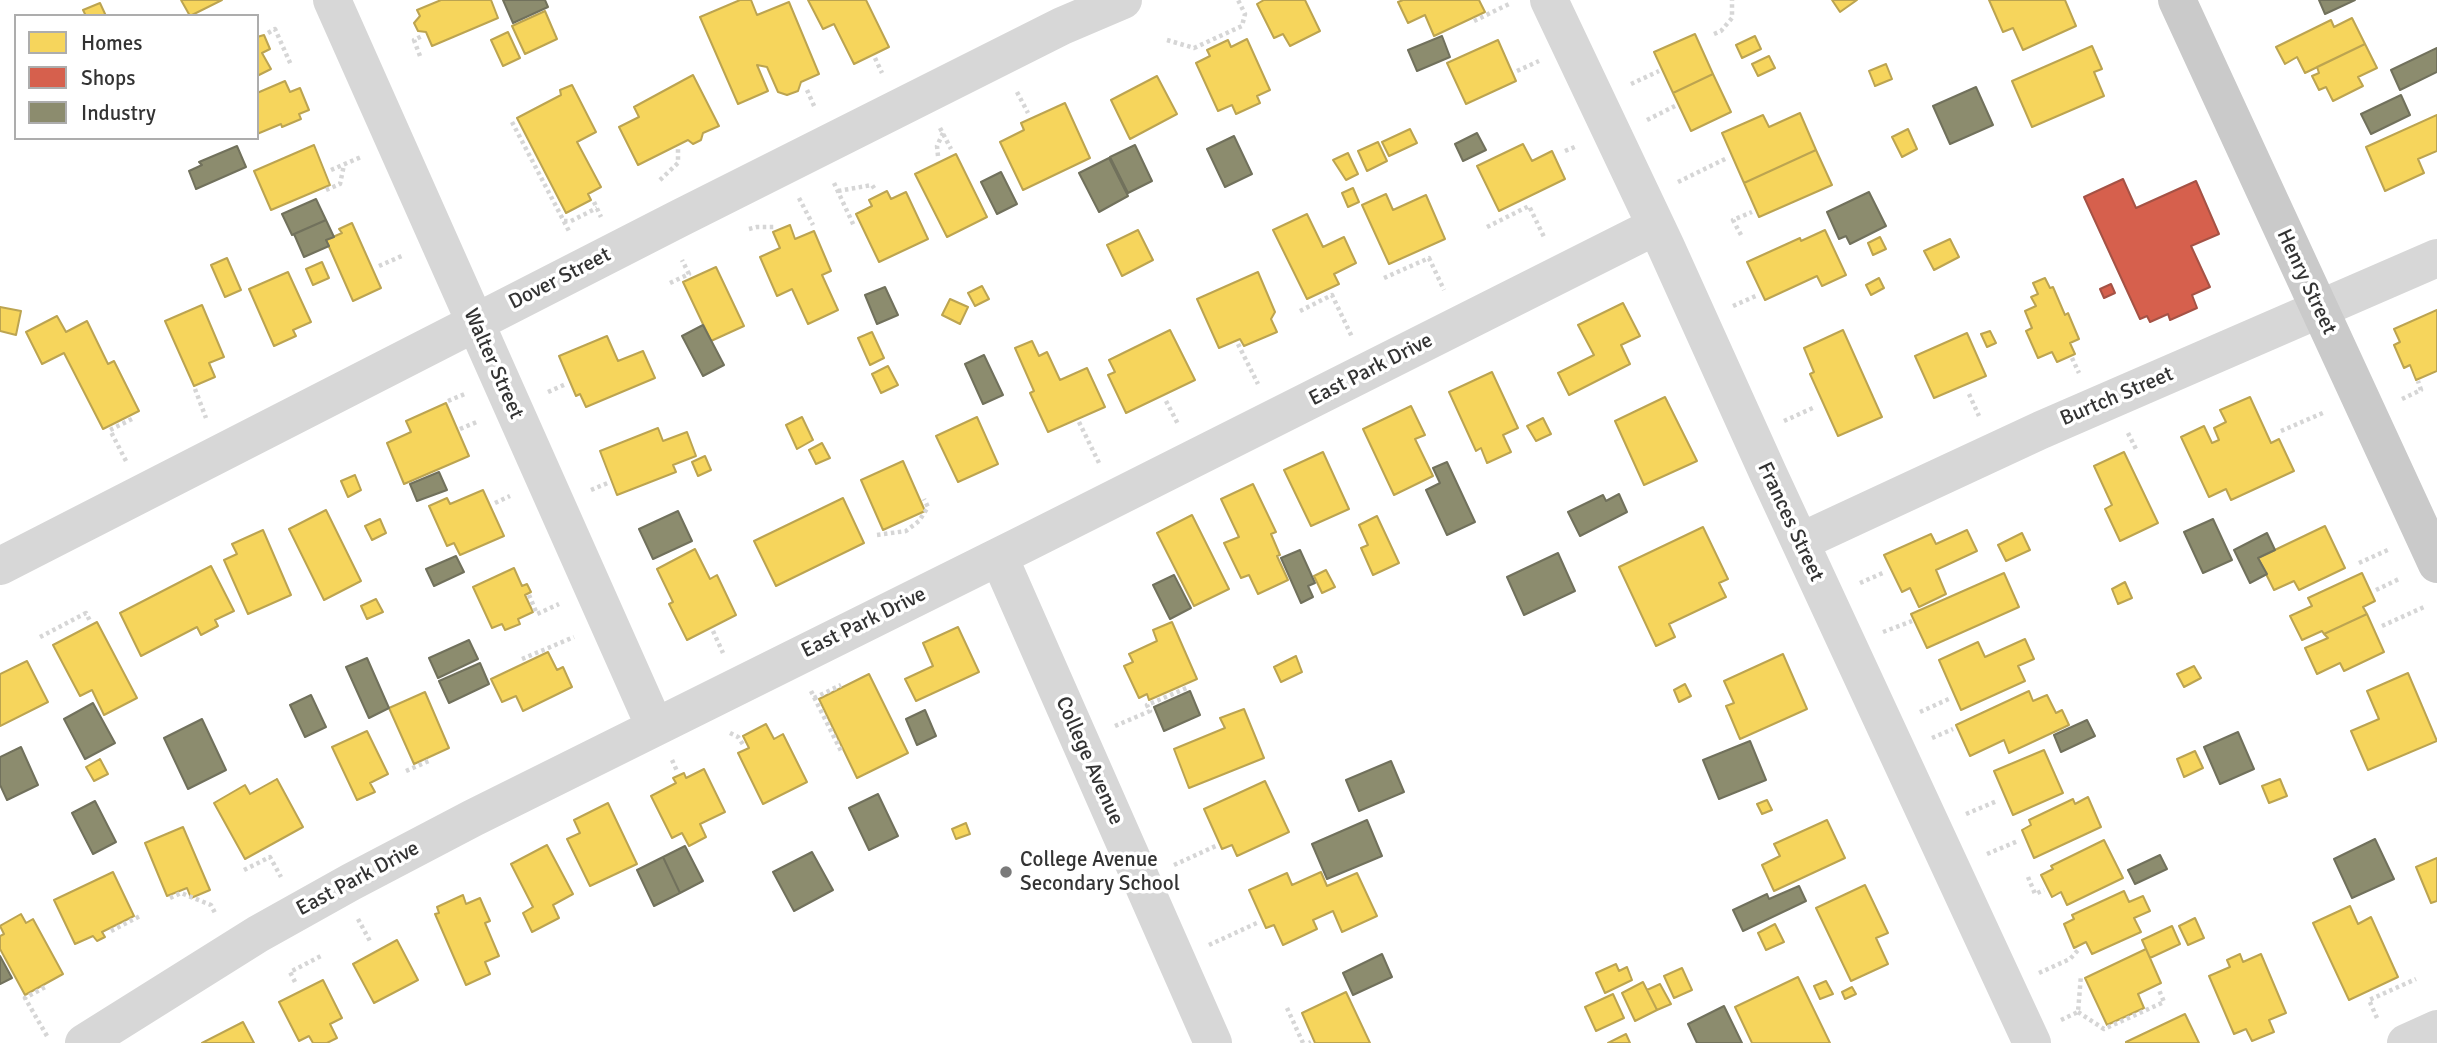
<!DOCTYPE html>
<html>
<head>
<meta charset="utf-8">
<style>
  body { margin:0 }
  #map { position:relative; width:2437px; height:1043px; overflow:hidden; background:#fff; font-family:Signika,sans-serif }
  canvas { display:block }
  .legend { position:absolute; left:14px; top:14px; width:245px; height:126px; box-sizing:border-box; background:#fff; border:2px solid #adadad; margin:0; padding:9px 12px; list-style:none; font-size:21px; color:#333 }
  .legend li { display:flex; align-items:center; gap:14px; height:35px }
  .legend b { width:35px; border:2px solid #adadad }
</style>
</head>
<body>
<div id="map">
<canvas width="2437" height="1043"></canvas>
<ul class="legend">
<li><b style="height:19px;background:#f6d55c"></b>Homes</li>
<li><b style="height:19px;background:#d6604d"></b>Shops</li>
<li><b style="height:19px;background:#8c8c6e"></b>Industry</li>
</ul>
</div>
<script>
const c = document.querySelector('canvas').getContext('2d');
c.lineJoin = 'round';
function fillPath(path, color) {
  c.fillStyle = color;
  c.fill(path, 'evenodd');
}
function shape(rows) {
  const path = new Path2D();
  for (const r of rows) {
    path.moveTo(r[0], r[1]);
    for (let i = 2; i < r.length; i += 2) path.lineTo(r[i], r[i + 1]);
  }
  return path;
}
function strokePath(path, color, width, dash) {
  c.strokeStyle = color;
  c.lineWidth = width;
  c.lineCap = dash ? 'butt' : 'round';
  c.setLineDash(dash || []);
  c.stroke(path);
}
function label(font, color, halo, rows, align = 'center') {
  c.font = font + ' Signika,sans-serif';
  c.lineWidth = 7;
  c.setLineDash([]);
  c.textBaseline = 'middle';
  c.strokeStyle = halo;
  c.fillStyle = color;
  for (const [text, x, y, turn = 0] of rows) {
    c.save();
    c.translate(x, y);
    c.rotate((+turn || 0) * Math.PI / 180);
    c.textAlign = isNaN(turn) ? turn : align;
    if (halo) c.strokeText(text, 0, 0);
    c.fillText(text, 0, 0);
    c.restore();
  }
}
const homes = shape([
  [181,0,222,0,190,16,181,0],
  [441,0,491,0,498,18,432,46,426,32,418,31,414,23,420,16,417,10,441,0],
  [740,0,751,0,757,15,789,2,819,74,801,82,798,91,787,95,778,92,767,67,757,65,768,91,738,104,700,17,740,0],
  [808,0,866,0,889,47,854,64,834,24,823,29,808,0],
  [1264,0,1305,0,1320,31,1290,46,1283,34,1274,38,1257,4,1264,0],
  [1403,0,1479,0,1485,12,1434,36,1425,15,1408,23,1398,2,1403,0],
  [1832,0,1857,0,1840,12,1832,0],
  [1989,0,2065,0,2076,26,2023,50,2013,28,2003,32,1989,0],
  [100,3,106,16,86,16,83,10,100,3],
  [545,11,557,39,525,54,512,26,545,11],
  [2352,18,2365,44,2305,73,2297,57,2285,64,2276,47,2331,20,2334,27,2352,18],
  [508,32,520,58,503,66,491,40,508,32],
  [1695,34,1713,74,1673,93,1654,52,1695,34],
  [264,35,270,49,262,53,271,69,257,76,257,37,264,35],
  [1755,36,1761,49,1742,58,1736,45,1755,36],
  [1247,39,1270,90,1257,96,1260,103,1236,114,1232,105,1218,111,1196,63,1210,56,1207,50,1228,40,1231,47,1247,39],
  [1498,40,1516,81,1466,104,1447,63,1498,40],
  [2365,44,2377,68,2358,77,2363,86,2333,101,2326,87,2319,90,2312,76,2319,73,2317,67,2365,44],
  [2092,46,2102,69,2094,72,2104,96,2032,127,2012,81,2092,46],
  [1769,56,1775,68,1758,76,1752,64,1769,56],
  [1886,64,1892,79,1875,86,1869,71,1886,64],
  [1713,74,1731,112,1691,131,1673,93,1713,74],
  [693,75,719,126,703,133,701,140,693,144,688,140,638,165,619,127,639,117,634,107,693,75],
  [1157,76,1177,114,1130,139,1111,100,1157,76],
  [285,81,290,92,300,88,309,110,299,114,301,119,282,127,281,124,257,134,257,93,285,81],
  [572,85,596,132,577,142,601,187,588,194,591,200,566,213,517,118,561,95,560,90,572,85],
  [1065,103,1090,158,1023,190,1000,142,1024,130,1021,123,1065,103],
  [1800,113,1816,150,1744,183,1722,133,1763,115,1769,127,1800,113],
  [2437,115,2437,151,2418,159,2424,173,2385,191,2366,147,2437,115],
  [1410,129,1417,143,1389,156,1382,142,1410,129],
  [1908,129,1917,149,1902,157,1892,137,1908,129],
  [1378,142,1387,161,1367,171,1358,151,1378,142],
  [1523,144,1532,161,1552,151,1565,179,1499,211,1477,166,1523,144],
  [314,145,330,185,271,210,254,171,314,145],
  [1816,150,1832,185,1759,217,1744,183,1816,150],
  [1348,153,1358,174,1346,180,1333,160,1348,153],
  [956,154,987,217,947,237,915,174,956,154],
  [1353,188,1359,202,1348,207,1342,193,1353,188],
  [887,191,891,199,906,192,928,239,879,262,856,214,872,206,869,200,887,191],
  [1386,194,1393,210,1426,195,1445,239,1389,264,1362,205,1386,194],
  [1307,214,1323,247,1344,237,1356,263,1334,274,1339,284,1307,299,1273,230,1307,214],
  [352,223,381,288,353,301,326,240,342,233,339,229,352,223],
  [790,225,795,239,814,231,831,271,822,275,838,310,808,324,792,289,777,296,760,257,780,248,773,232,790,225],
  [1138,230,1153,260,1122,276,1107,245,1138,230],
  [1825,230,1846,275,1822,286,1817,276,1765,300,1747,262,1800,238,1801,241,1825,230],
  [1880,237,1886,249,1873,255,1868,243,1880,237],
  [1950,239,1959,257,1934,270,1924,251,1950,239],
  [227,258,241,290,225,297,211,265,227,258],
  [322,262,329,278,313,285,306,269,322,262],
  [716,267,744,326,711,341,683,282,716,267],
  [288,272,311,322,293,330,296,336,274,346,249,289,288,272],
  [1258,272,1275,312,1271,319,1277,332,1244,346,1240,339,1219,348,1197,299,1258,272],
  [1879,278,1884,288,1871,295,1866,285,1879,278],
  [2045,278,2050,288,2053,287,2065,315,2068,313,2079,339,2070,343,2075,354,2057,362,2052,352,2038,358,2026,331,2032,328,2025,311,2036,306,2031,297,2038,294,2033,283,2045,278],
  [982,286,989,299,975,306,968,293,982,286],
  [950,299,968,307,960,324,942,315,950,299],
  [1623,303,1640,336,1621,345,1630,364,1569,395,1558,373,1594,355,1578,325,1623,303],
  [202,305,224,357,209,363,215,377,194,386,165,321,202,305],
  [0,307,21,311,16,335,0,331,0,307],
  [2437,310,2437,371,2416,380,2410,365,2404,368,2394,345,2400,342,2394,329,2437,310],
  [57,316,66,332,87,321,108,364,114,361,139,411,103,429,64,353,42,364,26,332,57,316],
  [1170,330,1195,380,1126,413,1108,375,1115,372,1109,360,1170,330],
  [1843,330,1882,417,1838,436,1810,374,1814,372,1804,348,1843,330],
  [1990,331,1996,343,1987,347,1981,334,1990,331],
  [872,332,884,358,870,365,858,338,872,332],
  [1967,333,1986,376,1934,398,1915,356,1967,333],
  [607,336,618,361,643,351,655,378,586,407,580,394,576,396,559,356,607,336],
  [1032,341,1039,356,1047,352,1060,380,1087,368,1105,407,1048,432,1030,393,1034,391,1015,348,1032,341],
  [888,366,898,385,881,393,872,374,888,366],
  [1492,372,1518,428,1503,435,1511,452,1487,463,1481,448,1476,451,1449,392,1492,372],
  [1665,397,1697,461,1644,485,1615,421,1665,397],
  [2250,397,2271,443,2279,439,2294,471,2231,500,2226,489,2209,497,2181,437,2204,426,2212,443,2219,440,2214,428,2226,422,2220,410,2250,397],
  [446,403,469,456,404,484,387,443,411,432,406,421,446,403],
  [1411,406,1425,435,1415,439,1433,476,1394,495,1363,429,1411,406],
  [802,417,813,440,797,449,786,425,802,417],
  [977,417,998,464,958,482,936,436,977,417],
  [1543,418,1551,434,1536,441,1527,426,1543,418],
  [658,428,663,441,687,432,696,456,673,465,676,472,617,495,600,451,658,428],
  [822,443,830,458,816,464,809,450,822,443],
  [1323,452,1349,509,1311,526,1284,470,1323,452],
  [2124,452,2158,523,2120,541,2105,509,2112,505,2094,466,2124,452],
  [705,456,711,470,698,476,692,462,705,456],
  [903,461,925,511,883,530,861,480,903,461],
  [355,475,361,490,348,497,341,481,355,475],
  [1253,484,1276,532,1271,534,1280,555,1277,556,1288,580,1258,594,1249,575,1241,578,1224,543,1239,537,1221,499,1253,484],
  [483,490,504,536,460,555,454,543,447,546,429,506,447,498,450,504,483,490],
  [843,498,864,543,776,586,754,541,843,498],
  [326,510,361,581,324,600,289,529,326,510],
  [1192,515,1229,589,1194,606,1157,533,1192,515],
  [1377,516,1399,563,1373,575,1361,548,1368,545,1359,525,1377,516],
  [380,519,386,533,372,540,365,526,380,519],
  [2325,526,2345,568,2299,590,2294,581,2274,590,2258,558,2325,526],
  [1703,527,1728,579,1719,583,1726,597,1669,624,1675,637,1656,646,1619,567,1703,527],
  [263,530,291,595,248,614,224,560,237,554,232,544,263,530],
  [1967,530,1977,551,1936,570,1946,594,1919,607,1910,588,1902,592,1884,555,1931,534,1936,544,1967,530],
  [2022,533,2030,550,2006,561,1998,545,2022,533],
  [695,549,710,579,717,575,736,615,687,640,669,604,673,602,657,569,695,549],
  [211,566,234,611,215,620,218,626,201,635,197,627,141,656,120,613,211,566],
  [514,568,522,586,527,584,531,592,525,595,533,612,518,619,520,624,505,630,502,624,492,628,473,587,514,568],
  [1326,570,1335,587,1322,593,1314,576,1326,570],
  [2004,573,2019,607,1927,648,1911,614,2004,573],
  [2362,573,2375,601,2363,607,2367,614,2324,634,2322,631,2302,640,2290,616,2312,606,2308,598,2362,573],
  [2125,582,2132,598,2118,604,2112,589,2125,582],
  [376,599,383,612,367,619,361,606,376,599],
  [2367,614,2384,652,2344,671,2340,663,2317,674,2305,648,2328,638,2324,634,2367,614],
  [97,622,137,698,104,715,92,690,80,696,53,645,97,622],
  [1172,622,1197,679,1149,700,1147,694,1139,698,1124,666,1133,662,1129,654,1157,641,1153,630,1172,622],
  [958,627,979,672,916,701,905,679,933,666,923,643,958,627],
  [2025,639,2034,659,2018,666,2025,681,1961,710,1939,660,1978,642,1985,657,2025,639],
  [548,652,557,670,563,667,572,687,523,711,516,696,502,702,491,679,548,652],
  [1783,654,1807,709,1740,739,1726,706,1734,703,1724,681,1783,654],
  [1296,656,1302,672,1281,682,1274,667,1296,656],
  [27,661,48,702,0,726,0,674,27,661],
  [2194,666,2201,678,2184,687,2177,674,2194,666],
  [2408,673,2437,741,2368,770,2351,731,2379,719,2367,691,2408,673],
  [869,674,908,753,857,778,819,699,869,674],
  [1685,684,1691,696,1679,702,1674,690,1685,684],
  [2029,691,2033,701,2047,695,2056,713,2062,710,2069,725,2009,753,2004,740,1970,756,1956,725,2029,691],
  [425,692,449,748,414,764,389,708,425,692],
  [1244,709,1264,758,1189,788,1174,749,1225,728,1220,718,1244,709],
  [766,724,774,739,783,734,807,782,763,804,738,753,749,748,743,736,766,724],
  [367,731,388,774,370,783,375,792,357,800,332,747,367,731],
  [2044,750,2063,793,2013,815,1994,771,2044,750],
  [2195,751,2203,768,2184,777,2177,759,2195,751],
  [100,759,108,774,94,781,86,767,100,759],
  [704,769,725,812,700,824,706,837,689,846,682,833,672,838,651,796,676,783,673,778,684,773,686,778,704,769],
  [277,779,303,827,245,859,214,803,245,785,250,794,277,779],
  [2280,779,2287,796,2269,803,2262,786,2280,779],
  [1265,781,1289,832,1237,856,1232,845,1222,849,1204,809,1265,781],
  [2088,797,2101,827,2034,858,2022,830,2031,825,2029,820,2073,799,2075,804,2088,797],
  [1767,800,1772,810,1762,814,1757,804,1767,800],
  [608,803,637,864,590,886,567,839,580,833,574,820,608,803],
  [1827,820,1845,858,1774,891,1762,865,1780,856,1774,844,1827,820],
  [966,823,970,834,956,839,952,829,966,823],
  [183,827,210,890,191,898,187,888,167,896,145,843,183,827],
  [2104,840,2123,878,2067,905,2061,892,2052,897,2041,875,2053,869,2051,866,2104,840],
  [547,845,573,894,553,905,559,918,532,932,523,913,533,907,511,864,547,845],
  [2437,858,2437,901,2431,903,2416,867,2437,858],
  [113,872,134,916,102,932,105,937,97,941,93,936,75,944,54,900,113,872],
  [1321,872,1327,886,1357,873,1377,916,1342,932,1333,911,1313,920,1317,929,1283,945,1274,925,1266,928,1249,890,1287,873,1292,885,1321,872],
  [1865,885,1888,933,1876,938,1888,964,1851,981,1816,908,1865,885],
  [2124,891,2129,902,2143,896,2150,911,2134,918,2141,932,2092,954,2086,942,2074,948,2064,924,2074,919,2072,915,2124,891],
  [463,895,466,904,480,898,490,921,485,923,499,956,485,962,490,974,466,985,435,914,439,913,437,907,463,895],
  [2350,906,2358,924,2371,917,2398,977,2349,1000,2313,923,2350,906],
  [21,914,26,923,33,919,63,974,25,995,0,949,0,936,4,934,0,926,21,914],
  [2195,918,2204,938,2188,945,2179,926,2195,918],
  [1775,924,1784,942,1766,950,1758,933,1775,924],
  [2172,926,2180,944,2150,958,2142,940,2172,926],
  [397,940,418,980,374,1003,353,964,397,940],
  [2146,949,2161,983,2138,994,2144,1008,2107,1025,2085,978,2146,949],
  [2240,954,2243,962,2261,954,2286,1013,2269,1020,2274,1032,2252,1041,2246,1029,2234,1034,2209,976,2230,967,2227,960,2240,954],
  [1616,964,1619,971,1627,967,1632,980,1605,993,1596,973,1616,964],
  [1682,968,1692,990,1674,998,1664,976,1682,968],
  [1798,977,1830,1043,1752,1043,1735,1007,1798,977],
  [323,980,342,1018,330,1024,337,1038,327,1043,313,1043,309,1036,299,1041,279,1002,323,980],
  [1826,981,1833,994,1820,999,1814,986,1826,981],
  [1643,982,1657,1010,1635,1021,1622,993,1643,982],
  [1660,984,1671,1004,1657,1010,1647,990,1660,984],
  [1852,987,1856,994,1845,999,1842,992,1852,987],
  [1346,992,1370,1043,1315,1043,1302,1013,1346,992],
  [1613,994,1624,1018,1596,1031,1585,1007,1613,994],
  [2185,1014,2199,1043,2126,1043,2126,1042,2185,1014],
  [243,1022,254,1043,202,1043,243,1022],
  [1626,1034,1630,1043,1608,1043,1626,1034]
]);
fillPath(homes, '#f6d55c');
strokePath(homes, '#bca450', 2);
const shops = shape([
  [2123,179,2136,208,2196,181,2219,234,2191,246,2210,287,2192,295,2197,308,2170,320,2168,314,2150,322,2147,316,2140,319,2084,197,2123,179],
  [2111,284,2115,293,2104,298,2100,289,2111,284]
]);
fillPath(shops, '#d6604d');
strokePath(shops, '#a55245', 2);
const industry = shape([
  [503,0,545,0,548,7,513,23,503,0],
  [2319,0,2355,0,2325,14,2319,0],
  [1442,36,1450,57,1417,71,1408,50,1442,36],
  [2437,48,2437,72,2400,90,2391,70,2437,48],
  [1976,87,1993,125,1950,144,1933,106,1976,87],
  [2401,95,2410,115,2371,134,2361,114,2401,95],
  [1477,133,1486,150,1463,161,1455,144,1477,133],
  [1234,136,1252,174,1225,187,1207,149,1234,136],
  [1135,145,1152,181,1128,193,1110,157,1135,145],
  [237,146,246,167,196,189,189,171,202,165,199,162,237,146],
  [1109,158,1128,196,1099,212,1079,173,1109,158],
  [1001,172,1017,204,997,214,981,182,1001,172],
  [1869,192,1886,226,1850,244,1846,236,1839,239,1827,212,1869,192],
  [316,199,326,220,292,235,282,214,316,199],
  [326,220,334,237,326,240,329,246,304,257,294,234,326,220],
  [885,287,898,315,877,324,865,295,885,287],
  [703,325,724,365,703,376,682,336,703,325],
  [984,355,1003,395,983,404,965,364,984,355],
  [1447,462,1475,522,1447,535,1426,490,1440,483,1433,468,1447,462],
  [439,472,447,490,417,501,410,484,439,472],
  [1619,494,1627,512,1580,536,1568,512,1603,495,1606,501,1619,494],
  [678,511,692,541,653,559,639,529,678,511],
  [2213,519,2232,560,2203,573,2184,532,2213,519],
  [2267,533,2275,550,2258,558,2267,574,2250,583,2234,550,2267,533],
  [1300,550,1315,583,1308,586,1313,597,1301,603,1281,558,1300,550],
  [1558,553,1575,591,1524,615,1507,577,1558,553],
  [456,556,464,572,434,586,426,569,456,556],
  [1174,575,1191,608,1170,619,1153,585,1174,575],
  [469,640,478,659,438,678,429,658,469,640],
  [367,658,389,708,369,718,346,667,367,658],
  [480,663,489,684,449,703,439,681,480,663],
  [1190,691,1200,715,1164,731,1154,707,1190,691],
  [311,695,326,727,305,737,290,705,311,695],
  [93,703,115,743,85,759,64,719,93,703],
  [925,710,936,736,917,745,906,719,925,710],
  [202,719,226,770,188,789,164,738,202,719],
  [2087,720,2095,736,2061,752,2054,735,2087,720],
  [2238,732,2254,769,2220,784,2204,747,2238,732],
  [1750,741,1766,780,1719,799,1703,760,1750,741],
  [21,747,38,785,7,800,0,785,0,757,21,747],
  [1391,761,1404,792,1359,811,1346,780,1391,761],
  [878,794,898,836,869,850,849,808,878,794],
  [95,801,116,842,93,854,72,813,95,801],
  [1367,820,1382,856,1327,879,1312,844,1367,820],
  [2375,839,2394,879,2352,898,2334,859,2375,839],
  [685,846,703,881,680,893,663,857,685,846],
  [812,852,833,890,794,911,773,872,812,852],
  [2160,855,2167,869,2135,884,2128,870,2160,855],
  [663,857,680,893,654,906,637,870,663,857],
  [1799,886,1806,901,1743,931,1733,910,1767,894,1769,899,1799,886],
  [1382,954,1392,977,1353,995,1343,973,1382,954],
  [0,956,12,978,0,984,0,956],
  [1724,1006,1742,1043,1697,1043,1688,1024,1724,1006]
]);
fillPath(industry, '#8c8c6e');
strokePath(industry, '#71715c', 2);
strokePath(shape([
  [1474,21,1511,3],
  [268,33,275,29,291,65],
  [1714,34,1721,31,1732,18,1732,0],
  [1167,40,1194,48,1242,26,1245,14,1238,0],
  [420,56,414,40,422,36],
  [875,58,882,73],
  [1517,71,1539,61],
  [1631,84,1659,71],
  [807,90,815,108],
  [1017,92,1028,113],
  [1647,120,1675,106],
  [512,122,570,233],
  [940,128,951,149],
  [1565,151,1577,146],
  [938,156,937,146,943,133],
  [331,170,361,157],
  [660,180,678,163,678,147],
  [1678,182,1727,158],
  [834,183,854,226],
  [326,190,340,184,344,165],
  [838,191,872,185,876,191],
  [799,198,813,225],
  [594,202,601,217],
  [564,221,571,221,597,208],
  [1487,227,1529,206,1545,239],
  [749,229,757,227,776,227],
  [1741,235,1733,220,1752,212],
  [379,266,404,255],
  [1384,278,1429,258,1444,290],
  [670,283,689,274,682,260],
  [1733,306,1758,295],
  [1300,311,1332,295,1352,337],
  [1238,344,1258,384],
  [2072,358,2079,373],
  [195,389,206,418],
  [548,392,566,384],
  [1969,394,1979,416],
  [2402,399,2421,390,2418,381],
  [448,401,467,393],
  [1166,401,1178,424],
  [1784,421,1815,407],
  [1079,422,1100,465],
  [460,429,479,421],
  [2281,431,2325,412],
  [2128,433,2137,451],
  [126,461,110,430,134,418],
  [591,490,610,482],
  [495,503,510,496],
  [877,535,906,531,919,521,928,507,924,499],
  [2359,563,2390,549],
  [1860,583,1885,572],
  [2376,590,2401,578],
  [529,595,537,614,559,604],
  [2382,626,2424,607],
  [713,631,723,653],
  [1883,632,1912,621],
  [40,637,86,613,90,621],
  [522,659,574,637],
  [811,691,842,753],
  [814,698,841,685],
  [1920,712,1951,698],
  [1115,726,1150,711,1147,705,1189,687],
  [730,733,738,737,744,746],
  [1932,738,1953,729],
  [672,760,677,771],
  [406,771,431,760],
  [1966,814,1997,801],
  [1987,854,2018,841],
  [1174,865,1218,845],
  [244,870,270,857,281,877],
  [2028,877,2035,894,2044,890],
  [170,898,181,893,211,905,216,915],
  [358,919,371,943],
  [111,931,142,915],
  [1209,945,1259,922],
  [2039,973,2070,959,2080,948],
  [295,982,290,972,321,956],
  [1287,1008,1303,1043],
  [2078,1012,2104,1029,2164,1002,2159,990],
  [2377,1018,2369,1000,2416,979],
  [2061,1020,2078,1012,2081,975],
  [47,1036,25,998,47,986],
  [1309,1043,1311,1042]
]), '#d6d6d6', 4.5, [3.5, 3.5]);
strokePath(shape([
  [332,0,655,727],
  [1549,0,1666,247,1768,473,2032,1043],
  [1800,542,2041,430,2437,258],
  [999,557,1213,1043],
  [0,566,680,218,1062,26,1123,0],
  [84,1043,258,934,351,882,473,818,1026,543,1656,226],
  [2406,1043,2437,1029]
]), '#d7d7d7', 38);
strokePath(shape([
  [2177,0,2437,564]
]), '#cacaca', 38);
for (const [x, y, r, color] of [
  [1006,872,7,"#7a7a7a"]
]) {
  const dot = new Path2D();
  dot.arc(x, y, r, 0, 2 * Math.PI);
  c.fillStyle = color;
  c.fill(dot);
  strokePath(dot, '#fff', 2.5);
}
label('21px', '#333', '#fff', [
  ["Dover Street",560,279,-27],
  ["Henry Street",2306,282,65],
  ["Walter Street",493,364,66],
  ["East Park Drive",1371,370,-27],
  ["Burtch Street",2117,397,-23],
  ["Frances Street",1790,522,65],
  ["East Park Drive",864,623,-26],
  ["College Avenue",1089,761,66],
  ["East Park Drive",358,879,-28]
]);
label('21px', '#333', '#fff', [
  ["College Avenue",1020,860],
  ["Secondary School",1020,884]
], 'left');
</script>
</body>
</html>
